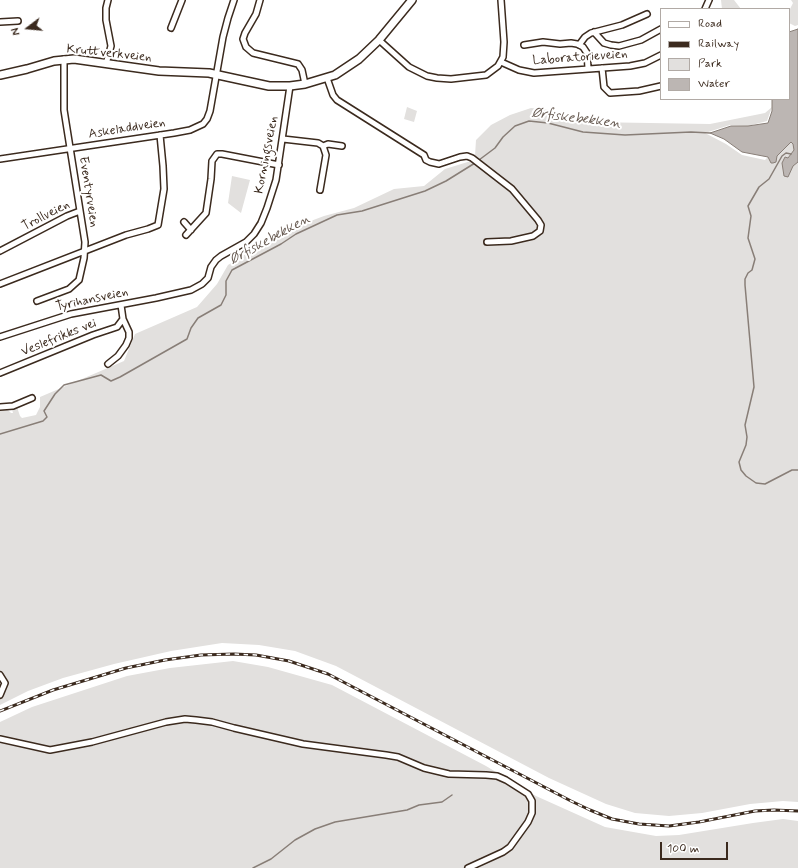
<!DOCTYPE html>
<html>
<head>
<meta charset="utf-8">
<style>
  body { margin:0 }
  #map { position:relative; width:798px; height:868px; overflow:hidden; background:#fff; font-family:Mynerve,sans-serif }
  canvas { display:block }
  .legend { position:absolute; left:660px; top:8px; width:130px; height:92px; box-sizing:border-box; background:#fff; border:1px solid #b1aaa5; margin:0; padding:5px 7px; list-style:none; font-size:12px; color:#3b2a1e }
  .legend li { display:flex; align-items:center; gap:8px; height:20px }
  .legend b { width:20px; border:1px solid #b1aaa5 }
  .north { position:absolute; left:8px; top:8px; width:40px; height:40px; -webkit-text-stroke:3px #fff; paint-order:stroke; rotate:254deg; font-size:11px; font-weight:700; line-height:16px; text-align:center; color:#3b2a1e }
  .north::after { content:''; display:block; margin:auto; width:14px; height:18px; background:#3b2a1e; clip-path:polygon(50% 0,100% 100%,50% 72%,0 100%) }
  .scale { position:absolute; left:660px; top:842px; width:68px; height:18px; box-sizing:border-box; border:2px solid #3b2a1e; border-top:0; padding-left:5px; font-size:12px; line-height:14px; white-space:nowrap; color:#3b2a1e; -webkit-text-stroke:3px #fff; paint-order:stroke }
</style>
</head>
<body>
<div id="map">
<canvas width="798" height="868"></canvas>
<ul class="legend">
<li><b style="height:5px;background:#fff"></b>Road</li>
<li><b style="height:5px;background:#3b2a1e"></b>Railway</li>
<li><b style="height:11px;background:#e2e0de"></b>Park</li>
<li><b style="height:11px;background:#bcb6b3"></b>Water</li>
</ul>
<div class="north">N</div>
<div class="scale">100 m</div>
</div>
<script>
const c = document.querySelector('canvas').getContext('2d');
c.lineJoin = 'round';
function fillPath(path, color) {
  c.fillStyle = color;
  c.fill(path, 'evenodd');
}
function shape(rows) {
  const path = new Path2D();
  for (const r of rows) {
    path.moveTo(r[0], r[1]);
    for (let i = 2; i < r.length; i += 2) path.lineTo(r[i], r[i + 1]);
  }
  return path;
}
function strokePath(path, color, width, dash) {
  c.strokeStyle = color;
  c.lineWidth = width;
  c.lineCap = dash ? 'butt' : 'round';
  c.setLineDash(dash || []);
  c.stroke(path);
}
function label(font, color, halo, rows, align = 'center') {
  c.font = font + ' Mynerve,sans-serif';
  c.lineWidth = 4;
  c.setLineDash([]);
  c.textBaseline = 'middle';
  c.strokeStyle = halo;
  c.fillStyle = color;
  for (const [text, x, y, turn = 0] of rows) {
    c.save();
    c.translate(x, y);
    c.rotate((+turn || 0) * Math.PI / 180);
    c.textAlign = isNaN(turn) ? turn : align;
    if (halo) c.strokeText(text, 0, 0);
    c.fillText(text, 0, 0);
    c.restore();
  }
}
fillPath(shape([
  [721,0,734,0,741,9,722,9],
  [791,0,798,0,798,25,795,26,789,23,789,11,793,3],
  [407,107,417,111,414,122,404,119],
  [772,107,767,121,748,126,730,125,705,133,726,144,742,155,765,160,798,127,798,802,783,801,750,804,702,813,669,816,635,813,606,804,549,778,336,666,295,651,259,645,222,643,171,651,114,664,63,678,28,691,0,705,0,411,7,409,11,413,13,413,12,409,17,407,20,416,22,418,36,415,40,407,40,397,124,361,135,334,197,307,217,284,228,265,279,233,324,216,354,208,394,189,424,186,445,169,471,161,475,156,476,140,491,125,510,115,531,108,549,110,590,122,710,124,765,113],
  [232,176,250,180,241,213,228,203],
  [233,661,268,667,332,685,486,766,536,796,605,827,656,836,679,835,753,823,783,819,798,821,798,868,0,868,0,722,32,707,127,676,170,668]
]), '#e2e0de');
const water = shape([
  [798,29,798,162,793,166,788,177,784,176,782,163,785,157,788,158,794,150,793,144,791,142,777,156,776,162,773,163,771,163,768,157,742,152,724,139,710,133,731,126,748,126,768,123,772,111,772,99,789,99,789,32,798,29]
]);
fillPath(water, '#bcb6b3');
strokePath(water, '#887e77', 1);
strokePath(shape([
  [791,154,786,153,782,156,769,179,759,187,748,206,751,216,748,238,755,259,752,270,748,273,745,279,745,285,754,387,745,425,747,437,746,445,739,462,741,470,746,476,756,483,765,484,792,470,798,470],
  [479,160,495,148,503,137,515,126,529,121,548,123,583,132,625,135,691,132,710,133],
  [0,434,43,421,47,417,44,411,55,394,64,385,101,375,111,381,120,377,187,339,191,328,198,318,221,305,226,295,226,281,232,270,281,244,296,234,337,215,362,211,425,191,446,181,475,163],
  [253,868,271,859,295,840,315,829,335,822,407,810,419,805,442,802,452,795]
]), '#887e77', 1.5);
const street = shape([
  [260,0,256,14,245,33,243,39,246,47,253,53,298,64,302,70,305,84],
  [705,9,709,0],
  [0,22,18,21],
  [171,28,182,0],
  [594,32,604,43,611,45,619,46,641,40,661,29],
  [379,40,409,67,427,76,437,78,451,79,486,75,498,66,503,57,504,42,501,0],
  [524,45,543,42,560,44,571,43,577,44,583,47,587,53,588,68],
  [579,45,585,37,591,33,622,25,647,14],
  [501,62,519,70,534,73,630,66,645,63,661,55],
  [106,64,111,46,106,20,106,8,108,0],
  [602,68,604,87,610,93,639,91,661,86],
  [327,78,333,95,337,100,424,155,426,160,430,162,439,164,460,157,467,156,472,158,512,189,538,220,541,225,540,231,533,236,511,241,487,242],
  [283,139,318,143,323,146,328,144,342,146],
  [0,159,174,133,190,130,203,124,207,119,210,111,223,37,228,18,234,0],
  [320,190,326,155,323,146],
  [184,222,191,230],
  [186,235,206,213,211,179,212,161,217,154,222,154,279,165],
  [0,251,67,216,80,211],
  [0,284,126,235,148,229,158,225,164,189,163,166,160,135],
  [37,301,69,289,79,280,84,258,85,242,64,110,64,59],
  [0,337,71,314,156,298,191,290,202,284,208,278,211,267,216,260,221,256,246,242,254,234,261,223,267,208,276,180,290,86],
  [108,364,118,356,126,345,129,338,129,332,123,319],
  [0,373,93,335,117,327,123,319,121,305],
  [0,407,13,406,32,398],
  [0,675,5,683,0,695],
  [0,739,50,750,92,742,166,722,185,719,196,720,212,722,234,728,303,744,386,755,398,757,424,768,449,774,486,775,497,776,506,780,528,794,532,801,532,813,528,822,510,847,503,852,468,868]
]);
const secondary = shape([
  [0,75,27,69,54,61,74,59,159,71,209,73,269,86,290,86,305,84,335,75,359,59,379,40,412,0]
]);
strokePath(street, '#3b2a1e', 8);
strokePath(secondary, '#3b2a1e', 10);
strokePath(street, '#fff', 5);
strokePath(secondary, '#fff', 7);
const rail = shape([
  [0,711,53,690,126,668,165,660,201,655,234,654,256,655,289,661,328,674,571,801,590,810,612,819,639,824,669,826,699,822,755,811,774,810,798,811]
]);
strokePath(rail, '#3b2a1e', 3);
strokePath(rail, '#fff', 1.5, [4.5]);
label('13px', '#3b2a1e', '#fff', [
  ["Kruttverkveien",109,54,6],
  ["Laboratorieveien",580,58,-4],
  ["Askeladdveien",127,129,-9],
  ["Korningsveien",267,155,-79],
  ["Eventyrveien",88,192,81],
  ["Trollveien",46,216,-27],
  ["Tyrihansveien",92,300,-12],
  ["Veslefrikks vei",59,338,-22]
]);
label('italic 14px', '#685b52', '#fff', [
  ["Ørfiskebekken",576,119,7],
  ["Ørfiskebekken",270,240,-29]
]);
</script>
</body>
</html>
